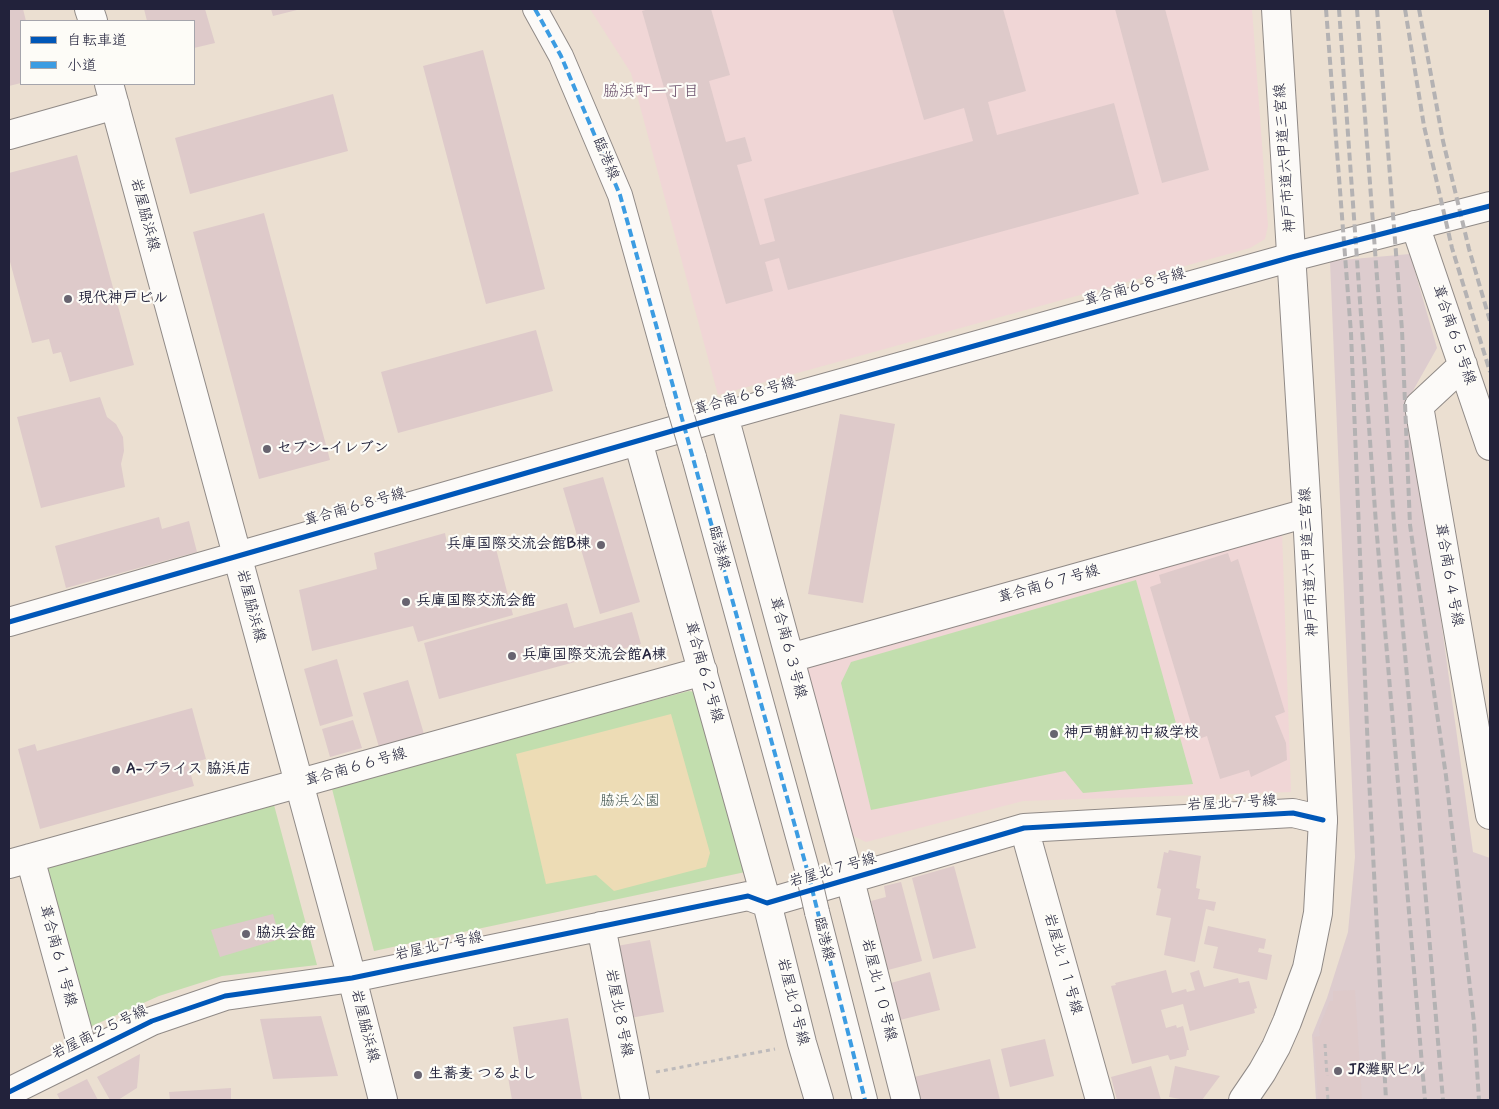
<!DOCTYPE html>
<html>
<head>
<meta charset="utf-8">
<style>
  body { margin:0 }
  #map { position:relative; width:1499px; height:1109px; overflow:hidden; background:#ebdfd1; font-family:Mynerve,"Klee One",sans-serif }
  canvas { display:block }
  .frame { position:absolute; inset:0; border:10px solid #22223b; pointer-events:none }
  .legend { position:absolute; left:20px; top:20px; width:175px; height:65px; box-sizing:border-box; background:#fdfcf7; border:1px solid #a5a5ac; margin:0; padding:6px 9px; list-style:none; font-size:15px; color:#22223b }
  .legend li { display:flex; align-items:center; gap:10px; height:25px }
  .legend b { width:25px; border:1px solid #a5a5ac }
</style>
</head>
<body>
<div id="map">
<canvas width="1499" height="1109"></canvas>
<div class="frame"></div>
<ul class="legend">
<li><b style="height:6px;background:#0057b8"></b>自転車道</li>
<li><b style="height:6px;background:#3c9ce2"></b>小道</li>
</ul>
</div>
<script>
const c = document.querySelector('canvas').getContext('2d');
c.lineJoin = 'round';
function fillPath(path, color) {
  c.fillStyle = color;
  c.fill(path, 'evenodd');
}
function shape(rows) {
  const path = new Path2D();
  for (const r of rows) {
    path.moveTo(r[0], r[1]);
    for (let i = 2; i < r.length; i += 2) path.lineTo(r[i], r[i + 1]);
  }
  return path;
}
function strokePath(path, color, width, dash) {
  c.strokeStyle = color;
  c.lineWidth = width;
  c.lineCap = dash ? 'butt' : 'round';
  c.setLineDash(dash || []);
  c.stroke(path);
}
function label(font, color, halo, rows, align = 'center') {
  c.font = font + ' Mynerve,"Klee One",sans-serif';
  c.lineWidth = 4.5;
  c.setLineDash([]);
  c.textBaseline = 'middle';
  c.strokeStyle = halo;
  c.fillStyle = color;
  for (const [text, x, y, turn = 0] of rows) {
    c.save();
    c.translate(x, y);
    c.rotate((+turn || 0) * Math.PI / 180);
    c.textAlign = isNaN(turn) ? turn : align;
    if (halo) c.strokeText(text, 0, 0);
    c.fillText(text, 0, 0);
    c.restore();
  }
}
fillPath(shape([
  [590,9,1252,9,1268,226,1265,239,1250,248,718,395,631,73],
  [1282,532,1291,792,1023,801,866,842,847,833,803,676,813,661]
]), '#f0d6d6');
fillPath(shape([
  [1410,254,1437,348,1410,396,1473,852,1490,858,1490,1100,1316,1100,1312,1035,1327,998,1348,932,1355,857,1330,261]
]), '#ddccce');
fillPath(shape([
  [1136,580,1193,784,1083,793,1065,771,871,810,841,683,851,662],
  [689,691,700,693,750,871,374,951,331,785],
  [274,805,317,965,222,976,159,996,83,1030,43,867]
]), '#c2deae');
fillPath(shape([
  [671,714,710,853,706,867,614,891,596,875,546,884,516,754]
]), '#eddcb5');
fillPath(shape([
  [9,9,23,9,26,21,21,21,21,83,9,86],
  [144,9,205,9,215,43,194,48,194,21,147,21],
  [271,9,301,9,273,16],
  [649,9,711,9,730,75,709,81,726,142,745,137,752,161,737,165,760,245,775,241,764,199,973,141,964,108,924,120,892,9,1003,9,1026,91,988,102,997,135,1114,103,1139,194,788,290,779,258,765,262,773,291,726,304,642,11],
  [1115,9,1165,9,1209,170,1162,183],
  [483,50,545,289,486,304,423,66],
  [333,94,348,151,190,194,175,138],
  [77,155,134,365,70,382,61,352,53,354,49,339,32,343,9,258,9,173],
  [264,213,330,460,259,479,193,232],
  [536,330,553,391,398,433,381,372],
  [100,397,107,417,116,424,123,437,124,451,121,464,125,487,41,508,17,417],
  [840,414,895,424,863,603,808,594],
  [603,477,640,602,600,614,563,488],
  [159,517,162,529,189,521,197,552,66,588,55,546],
  [445,533,448,548,493,537,513,615,418,642,413,626,312,651,299,590,377,569,374,553],
  [1228,553,1231,562,1238,559,1285,712,1275,716,1286,743,1287,760,1251,777,1249,770,1220,779,1207,736,1196,740,1150,587,1161,583,1159,575],
  [567,603,574,628,632,612,641,644,439,699,424,643],
  [337,659,353,716,320,726,304,669],
  [408,680,424,734,379,747,363,693],
  [192,708,206,759,188,764,194,786,40,829,18,749,35,744,37,751],
  [353,720,362,748,330,757,322,729],
  [1169,850,1201,856,1196,888,1200,889,1198,899,1216,902,1214,911,1206,909,1195,962,1164,955,1171,918,1156,915,1161,889,1157,888,1164,852,1168,853],
  [954,866,976,948,933,959,912,878],
  [901,882,922,961,888,970,871,901,886,897,884,886],
  [273,914,280,939,220,957,211,930],
  [1208,926,1266,939,1264,949,1259,948,1258,952,1272,955,1267,980,1213,968,1218,947,1204,944],
  [650,940,664,1012,630,1018,617,946],
  [1166,970,1172,993,1186,989,1187,992,1195,990,1190,973,1199,970,1204,987,1238,978,1239,983,1249,981,1257,1008,1254,1009,1255,1013,1190,1031,1183,1004,1161,1010,1166,1028,1176,1025,1177,1028,1183,1026,1189,1050,1187,1050,1186,1056,1170,1060,1168,1055,1132,1064,1111,986,1116,985,1115,983],
  [930,972,940,1010,900,1020,891,983],
  [1355,990,1362,1100,1318,1100,1314,1037,1320,1036,1319,1028,1330,1001,1333,1001,1333,991],
  [321,1016,338,1076,273,1079,260,1019],
  [568,1018,582,1100,512,1100,508,1077,521,1075,513,1027],
  [1045,1039,1054,1076,1010,1087,1001,1049],
  [140,1054,137,1088,118,1100,110,1100,97,1077],
  [990,1059,1000,1100,920,1100,914,1077],
  [1151,1066,1161,1100,1117,1100,1111,1077],
  [1175,1066,1220,1076,1202,1100,1186,1100,1169,1097],
  [87,1079,98,1100,60,1100,57,1094],
  [231,1088,231,1100,170,1100,169,1092]
]), '#decaca');
const pedestrian = shape([
  [535,9,561,56,620,195,678,403],
  [694,457,808,873],
  [817,912,865,1100]
]);
const minor = shape([
  [1415,225,1490,446],
  [1463,365,1419,406,1490,815],
  [724,416,850,880,906,1100],
  [638,441,767,903,802,1043,819,1100],
  [9,622,724,416,1292,257],
  [790,658,1307,513],
  [1024,828,1100,1100],
  [30,858,84,1054],
  [9,864,703,671],
  [601,926,635,1100],
  [9,1092,152,1021,225,996,352,978,748,896,767,903,1024,828,1293,813,1323,820]
]);
const tertiary = shape([
  [89,9,93,21],
  [109,84,352,978,383,1100],
  [9,135,115,105],
  [1292,257,1490,206],
  [1243,1100,1262,1072,1276,1047,1287,1022,1307,968,1318,913,1323,820,1307,513,1276,9]
]);
strokePath(pedestrian, '#908a87', 26);
strokePath(minor, '#908a87', 30);
strokePath(tertiary, '#908a87', 30);
strokePath(shape([
  [1325,1044,1327,1076],
  [656,1072,775,1049],
  [1327,1087,1328,1100]
]), '#bdbabb', 3, [4, 4]);
strokePath(pedestrian, '#fcfaf8', 24);
strokePath(minor, '#fcfaf8', 28);
strokePath(tertiary, '#fcfaf8', 28);
strokePath(shape([
  [1326,9,1351,333,1369,778,1386,1100],
  [1339,9,1376,524,1425,1100],
  [1357,9,1381,331,1394,524,1443,1100],
  [1377,9,1402,330,1410,525,1446,776,1474,1023,1479,1100],
  [1405,9,1424,126,1452,248,1490,372],
  [1419,9,1443,141,1469,249,1490,321]
]), '#b4b2b3', 4, [8, 4]);
const pedestrianBridge = shape([
  [678,403,694,457],
  [808,873,817,912]
]);
strokePath(pedestrianBridge, '#908a87', 26, []);
strokePath(pedestrianBridge, '#fcfaf8', 24);
strokePath(shape([
  [535,9,561,56,620,195,808,873,865,1100]
]), '#3c9ce2', 4, [8, 4]);
strokePath(shape([
  [9,622,724,416,1292,257,1490,206],
  [9,1092,152,1021,225,996,352,978,748,896,767,903,1024,828,1293,813,1323,820]
]), '#0057b8', 5);
for (const [x, y, r, color] of [
  [68,299,5,"#686470"],
  [267,449,5,"#686470"],
  [601,545,5,"#686470"],
  [406,602,5,"#686470"],
  [512,656,5,"#686470"],
  [1054,734,5,"#686470"],
  [116,770,5,"#686470"],
  [246,934,5,"#686470"],
  [1338,1071,5,"#686470"],
  [418,1075,5,"#686470"]
]) {
  const dot = new Path2D();
  dot.arc(x, y, r, 0, 2 * Math.PI);
  c.fillStyle = color;
  c.fill(dot);
  strokePath(dot, '#fdfcf7', 2);
}
label('15px', '#22223b', '#fdfcf7', [
  ["神戸市道六甲道三宮線",1286,158,-94],
  ["臨港線",605,159,67],
  ["岩屋脇浜線",144,215,75],
  ["葺合南６８号線",1135,288,-16],
  ["葺合南６５号線",1453,335,71],
  ["葺合南６８号線",745,397,-16],
  ["葺合南６８号線",355,508,-16],
  ["臨港線",718,548,75],
  ["神戸市道六甲道三宮線",1310,562,-93],
  ["葺合南６４号線",1448,575,80],
  ["葺合南６７号線",1049,585,-16],
  ["岩屋脇浜線",250,606,75],
  ["葺合南６３号線",787,648,75],
  ["葺合南６２号線",703,672,74],
  ["葺合南６６号線",356,768,-16],
  ["岩屋北７号線",1232,804,-3],
  ["岩屋北７号線",833,871,-16],
  ["臨港線",823,939,76],
  ["岩屋北７号線",439,947,-12],
  ["葺合南６１号線",57,956,75],
  ["岩屋北１１号線",1062,964,74],
  ["岩屋北１０号線",878,990,76],
  ["岩屋北９号線",792,1002,76],
  ["岩屋北８号線",618,1013,79],
  ["岩屋脇浜線",364,1026,76],
  ["岩屋南２５号線",100,1033,-26]
]);
label('bold 15px', '#22223b', '#fdfcf7', [
  ["現代神戸ビル",78,299],
  ["セブン-イレブン",277,449],
  ["兵庫国際交流会館B棟",591,545,"right"],
  ["兵庫国際交流会館",416,602],
  ["兵庫国際交流会館A棟",522,656],
  ["神戸朝鮮初中級学校",1064,734],
  ["A-プライス 脇浜店",126,770],
  ["脇浜会館",256,934],
  ["JR灘駅ビル",1348,1071],
  ["生蕎麦 つるよし",428,1075]
], 'left');
label('15px', '#485a55', '#fdfcf7', [
  ["脇浜公園",630,802]
]);
label('16px', '#684e6a', '#fdfcf7', [
  ["脇浜町一丁目",651,93]
]);
</script>
</body>
</html>
